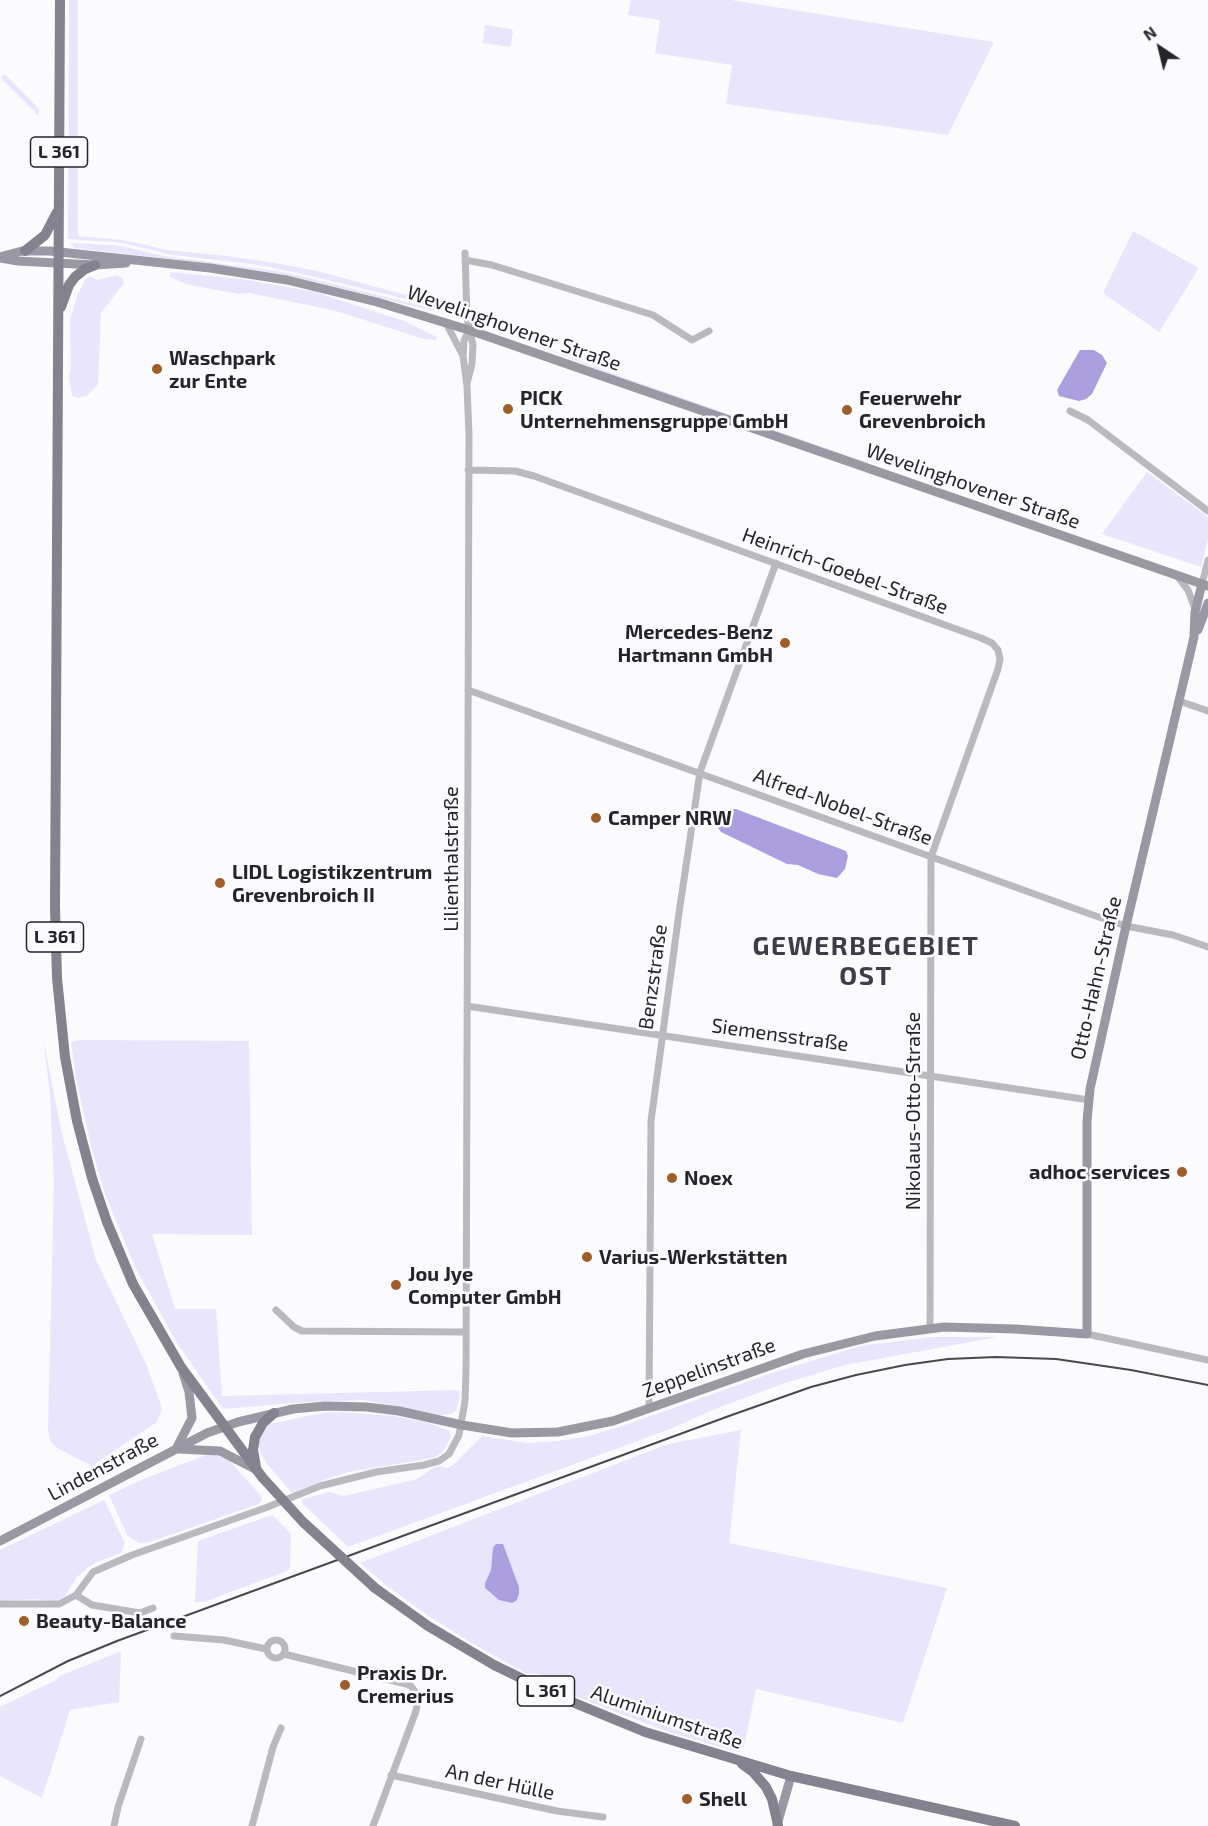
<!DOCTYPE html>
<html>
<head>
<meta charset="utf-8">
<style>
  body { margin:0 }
  #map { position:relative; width:1208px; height:1826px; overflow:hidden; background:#fbfbfe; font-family:"Exo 2",sans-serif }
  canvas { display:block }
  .north { position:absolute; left:1130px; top:18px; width:60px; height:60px; -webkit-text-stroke:4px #fbfbfe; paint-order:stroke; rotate:325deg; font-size:16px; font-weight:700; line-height:24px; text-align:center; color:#242429 }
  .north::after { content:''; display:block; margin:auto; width:21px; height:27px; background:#242429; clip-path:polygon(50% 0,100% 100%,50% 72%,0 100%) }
</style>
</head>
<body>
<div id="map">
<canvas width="1208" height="1826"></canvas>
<div class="north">N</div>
</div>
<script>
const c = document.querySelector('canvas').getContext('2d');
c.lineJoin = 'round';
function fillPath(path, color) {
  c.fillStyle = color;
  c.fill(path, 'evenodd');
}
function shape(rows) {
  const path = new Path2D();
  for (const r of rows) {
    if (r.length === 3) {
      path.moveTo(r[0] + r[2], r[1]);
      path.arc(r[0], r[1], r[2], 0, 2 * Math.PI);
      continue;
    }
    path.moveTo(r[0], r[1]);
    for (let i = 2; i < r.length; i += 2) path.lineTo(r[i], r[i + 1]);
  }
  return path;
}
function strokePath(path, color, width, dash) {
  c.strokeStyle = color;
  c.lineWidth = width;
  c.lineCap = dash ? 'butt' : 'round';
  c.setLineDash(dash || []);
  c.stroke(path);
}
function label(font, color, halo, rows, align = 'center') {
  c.font = font + ' "Exo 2",sans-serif';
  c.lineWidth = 5;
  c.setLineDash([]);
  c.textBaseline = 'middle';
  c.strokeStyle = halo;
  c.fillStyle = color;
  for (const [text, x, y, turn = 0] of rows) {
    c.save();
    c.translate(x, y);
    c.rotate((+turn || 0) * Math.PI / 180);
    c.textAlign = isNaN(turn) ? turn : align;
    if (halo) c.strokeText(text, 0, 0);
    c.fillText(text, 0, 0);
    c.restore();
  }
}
fillPath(shape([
  [69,0,78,0,78,236,122,240,168,250,227,256,281,264,317,271,436,303,447,305,461,300,460,305,451,310,294,272,251,264,173,255,123,243,68,239],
  [631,0,731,0,994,42,948,135,726,104,732,65,655,53,660,20,628,15],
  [485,25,511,29,513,31,511,45,509,47,483,43],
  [5,74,39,109,39,116,1,78],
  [1133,231,1199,268,1159,332,1103,293],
  [70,243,116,245,164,256,277,271,314,279,434,309,433,311,282,274,205,263,85,249,75,248],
  [170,272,242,279,315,292,404,321,437,337,436,340,424,339,336,311,250,293,239,294,189,285,170,277],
  [118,275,123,279,124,283,101,313,98,384,88,395,79,398,72,396,69,376,71,367,70,319,78,294,85,280,90,276,97,280],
  [493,328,620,376,866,462,866,464,620,378],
  [1147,472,1208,517,1208,540,1201,567,1102,534],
  [43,1037,61,1130,96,1260,146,1364,162,1408,157,1422,92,1466,57,1448,50,1441,48,1429,54,1180,50,1094],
  [82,1040,249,1041,252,1235,152,1234,175,1309,216,1309,222,1396,459,1390,460,1397,456,1410,451,1414,438,1415,364,1400,306,1402,223,1409,177,1343,136,1269,105,1194,93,1154,76,1079,71,1042],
  [932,1337,998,1337,845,1365,782,1384,720,1407,670,1429,348,1547,301,1502,303,1499,330,1492,344,1496,417,1479,433,1468,439,1466,448,1468,453,1465,482,1436,528,1443,558,1441,589,1436,628,1424,769,1374,860,1346],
  [341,1412,394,1416,425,1422,450,1431,451,1437,442,1453,433,1458,348,1472,327,1479,292,1493,267,1464,261,1454,259,1445,260,1437,270,1424,279,1422,322,1413],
  [741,1430,729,1543,947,1588,903,1723,756,1689,744,1746,738,1752,669,1732,577,1697,540,1674,525,1673,475,1645,430,1617,387,1586,360,1563,668,1444],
  [508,1559,517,1582,491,1594,485,1588,485,1583,491,1570],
  [206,1455,215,1455,230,1461,261,1496,262,1499,259,1504,150,1542,140,1543,133,1540,127,1535,109,1495,141,1480],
  [104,1500,125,1543,121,1553,97,1562,87,1568,77,1577,65,1596,55,1602,35,1599,0,1601,0,1550],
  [272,1515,291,1534,290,1567,287,1571,204,1602,195,1602,198,1541],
  [121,1651,119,1702,70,1710,42,1798,0,1776,0,1707,56,1680,60,1676]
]), '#e8e5fd');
fillPath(shape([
  [1080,350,1094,350,1102,355,1107,363,1092,394,1086,399,1079,401,1059,396,1057,390],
  [723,809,736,809,846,851,848,856,845,869,837,878,818,874,798,865,787,864,721,832,718,828,718,815],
  [496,1544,503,1544,519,1587,519,1593,517,1600,512,1603,499,1600,485,1588,485,1583,491,1570,493,1548]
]), '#ab9fe0');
strokePath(shape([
  [465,253,467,318,473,345,472,364,467,383],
  [465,260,492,265,653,315,692,340,709,331],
  [446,323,462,354],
  [1070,411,1088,420,1208,511],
  [468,470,515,471,534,476,981,638,992,643,998,650,1000,659,998,669,931,857,930,1328],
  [1178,577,1188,590,1195,609],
  [1202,584,1208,560],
  [468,690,1090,914,1126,926,1173,935,1208,947],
  [1179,701,1208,711],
  [467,1006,1089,1100],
  [276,1310,294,1327,302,1331,466,1332],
  [1087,1334,1208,1360],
  [649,1409,651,1121,679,913,700,772,776,563],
  [76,1595,93,1572,132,1555,265,1508,320,1486,376,1472,424,1465,439,1461,449,1454,459,1435,465,1401,466,1370,469,435,467,386,463,356,464,341,469,330],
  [0,1604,59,1604,76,1595,92,1605,140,1613,153,1608],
  [174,1636,224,1640,266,1649],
  [276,1649,9],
  [284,1654,406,1684,411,1686,416,1693,418,1701,416,1711,373,1826],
  [391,1775,557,1811,603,1817],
  [114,1826,118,1807,141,1739],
  [252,1826,273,1747,281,1728]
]), '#bab9c0', 7);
strokePath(shape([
  [0,257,22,251,50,251,210,268,287,280,377,302,469,330,1208,586],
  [0,258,18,261,95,265,126,263],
  [1198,630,1208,603],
  [177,1447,192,1418,189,1392,183,1373],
  [178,1449,220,1451,255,1469],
  [0,1541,207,1433,238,1422,293,1409,325,1406,367,1407,399,1411,462,1425,512,1433,558,1432,613,1421,803,1354,875,1336,944,1327,1015,1329,1087,1334,1087,1121,1090,1089,1126,926,1194,637,1195,612,1202,584],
  [777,1825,791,1776]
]), '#9a99a3', 9);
strokePath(shape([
  [60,0,55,907,57,978,65,1057,77,1121,92,1178,107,1222,133,1284,181,1367,262,1477],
  [25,251,45,235,57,212],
  [61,307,69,285,75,277,85,269,95,265],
  [256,1467,253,1450,255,1437,263,1423,274,1413],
  [375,1588,428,1626,494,1665,560,1697,645,1732,791,1776,1015,1826],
  [742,1764,753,1772,766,1787,772,1799,778,1825]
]), '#83828e', 10);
strokePath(shape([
  [0,1696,68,1661,117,1641,729,1416,811,1387,856,1375,905,1365,948,1359,996,1357,1056,1359,1131,1370,1208,1385]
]), '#48484d', 2);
strokePath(shape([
  [262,1477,303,1522,375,1588]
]), '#83828e', 10);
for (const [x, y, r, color] of [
  [157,369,6,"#9f5d2a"],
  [508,409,6,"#9f5d2a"],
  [847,410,6,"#9f5d2a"],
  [785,643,6,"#9f5d2a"],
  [596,818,6,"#9f5d2a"],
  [220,883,6,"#9f5d2a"],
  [1182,1172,6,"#9f5d2a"],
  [672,1178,6,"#9f5d2a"],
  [587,1257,6,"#9f5d2a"],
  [396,1285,6,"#9f5d2a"],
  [24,1621,6,"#9f5d2a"],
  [345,1685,6,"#9f5d2a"],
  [687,1799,6,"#9f5d2a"]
]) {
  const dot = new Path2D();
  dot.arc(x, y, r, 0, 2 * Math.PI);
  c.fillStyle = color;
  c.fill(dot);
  strokePath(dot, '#fbfbfe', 2);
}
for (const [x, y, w] of [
  [59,152,57],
  [55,937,57],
  [546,1691,57]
]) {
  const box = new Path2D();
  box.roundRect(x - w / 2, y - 15, w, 30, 4.5);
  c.fillStyle = '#fbfbfe';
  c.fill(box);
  strokePath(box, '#242429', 1.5);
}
label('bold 18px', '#242429', null, [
  ["L 361",59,152],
  ["L 361",55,937],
  ["L 361",546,1691]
]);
label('20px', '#242429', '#fbfbfe', [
  ["Wevelinghovener Straße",514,328,19],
  ["Wevelinghovener Straße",973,486,19],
  ["Heinrich-Goebel-Straße",845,571,20],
  ["Alfred-Nobel-Straße",843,807,20],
  ["Lilienthalstraße",451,859,-90],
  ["Benzstraße",653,977,-82],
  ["Otto-Hahn-Straße",1096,978,-77],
  ["Siemensstraße",780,1035,8],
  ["Nikolaus-Otto-Straße",913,1111,-90],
  ["Zeppelinstraße",709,1368,-20],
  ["Lindenstraße",103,1467,-28],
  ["Aluminiumstraße",667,1717,19],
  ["An der Hülle",500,1782,12]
]);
label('bold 20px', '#242429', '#fbfbfe', [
  ["Waschpark",169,358],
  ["zur Ente",169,381],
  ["PICK",520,398],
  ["Unternehmensgruppe GmbH",520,421],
  ["Feuerwehr",859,398],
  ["Grevenbroich",859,421],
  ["Mercedes-Benz",773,632,"right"],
  ["Hartmann GmbH",773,655,"right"],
  ["Camper NRW",608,818],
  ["LIDL Logistikzentrum",232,872],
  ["Grevenbroich II",232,895],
  ["adhoc services",1170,1172,"right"],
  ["Noex",684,1178],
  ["Varius-Werkstätten",599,1257],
  ["Jou Jye",408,1274],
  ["Computer GmbH",408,1297],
  ["Beauty-Balance",36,1621],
  ["Praxis Dr.",357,1673],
  ["Cremerius",357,1696],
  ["Shell",699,1799]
], 'left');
c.letterSpacing = '1.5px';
label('bold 26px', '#3e3c49', '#fbfbfe', [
  ["GEWERBEGEBIET",866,946],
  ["OST",866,976]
]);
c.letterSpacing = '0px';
</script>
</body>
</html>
